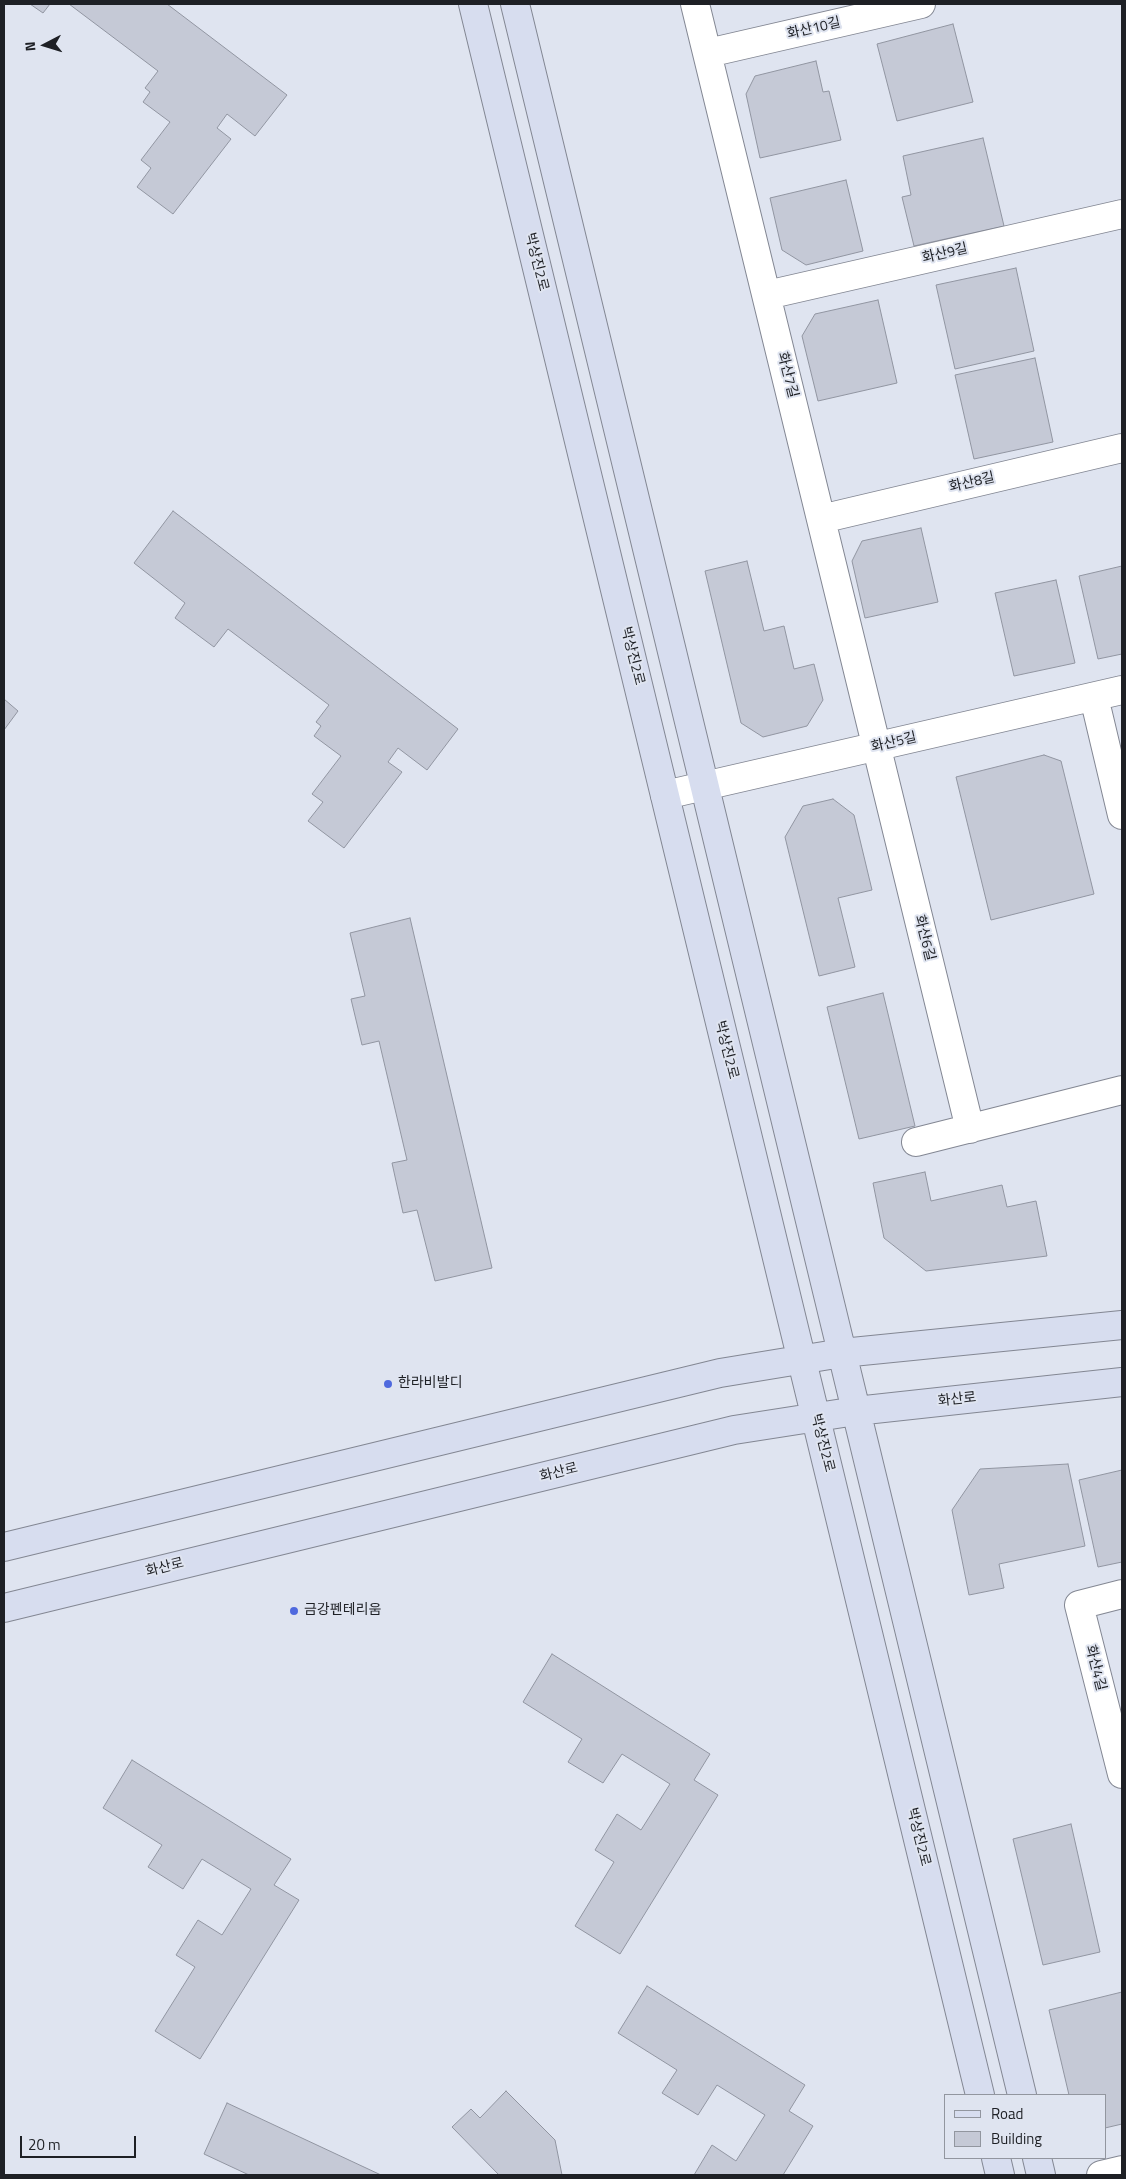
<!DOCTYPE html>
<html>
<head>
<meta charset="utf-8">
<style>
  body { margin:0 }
  #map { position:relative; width:1126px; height:2179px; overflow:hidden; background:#dfe4f0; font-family:"Titillium Web",sans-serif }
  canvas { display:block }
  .frame { position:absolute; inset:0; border:5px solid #1e2025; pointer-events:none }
  .legend { position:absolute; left:944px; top:2094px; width:162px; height:65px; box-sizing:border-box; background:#dfe4f0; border:1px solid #92969f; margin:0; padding:6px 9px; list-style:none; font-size:15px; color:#1e2025 }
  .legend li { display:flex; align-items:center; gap:10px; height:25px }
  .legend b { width:25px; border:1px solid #92969f }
  .north { position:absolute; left:20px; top:20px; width:50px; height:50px; -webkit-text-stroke:4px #dfe4f0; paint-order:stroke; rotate:265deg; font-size:14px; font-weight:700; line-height:20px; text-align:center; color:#1e2025 }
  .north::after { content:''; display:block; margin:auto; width:18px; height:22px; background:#1e2025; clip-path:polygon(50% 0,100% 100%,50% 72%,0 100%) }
  .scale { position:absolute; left:20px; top:2136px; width:116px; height:22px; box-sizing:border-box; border:2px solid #1e2025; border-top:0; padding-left:6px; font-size:15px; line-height:18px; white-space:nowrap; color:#1e2025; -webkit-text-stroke:4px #dfe4f0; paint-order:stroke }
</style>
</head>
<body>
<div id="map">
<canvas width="1126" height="2179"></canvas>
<div class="frame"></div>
<ul class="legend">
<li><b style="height:6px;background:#d7ddef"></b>Road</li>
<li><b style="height:14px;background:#c5c9d6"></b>Building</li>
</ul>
<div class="north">N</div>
<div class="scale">20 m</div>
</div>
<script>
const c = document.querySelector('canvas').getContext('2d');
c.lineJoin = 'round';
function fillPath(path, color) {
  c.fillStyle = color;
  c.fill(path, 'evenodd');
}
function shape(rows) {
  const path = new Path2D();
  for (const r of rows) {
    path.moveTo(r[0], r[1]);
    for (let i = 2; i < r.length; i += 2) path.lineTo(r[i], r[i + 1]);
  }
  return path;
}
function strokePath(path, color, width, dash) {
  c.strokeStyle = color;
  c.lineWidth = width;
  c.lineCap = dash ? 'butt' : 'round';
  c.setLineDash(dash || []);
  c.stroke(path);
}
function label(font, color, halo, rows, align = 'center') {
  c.font = font + ' "Titillium Web","Noto Sans KR",sans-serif';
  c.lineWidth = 4;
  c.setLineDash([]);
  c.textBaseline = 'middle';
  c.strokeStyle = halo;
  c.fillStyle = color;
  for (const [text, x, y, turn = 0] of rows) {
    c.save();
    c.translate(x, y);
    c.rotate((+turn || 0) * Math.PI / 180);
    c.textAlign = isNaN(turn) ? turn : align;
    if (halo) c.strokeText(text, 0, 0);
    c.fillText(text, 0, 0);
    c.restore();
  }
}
const building = shape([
  [30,4,50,4,43,13,30,4],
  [69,4,167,4,287,95,255,136,227,114,217,128,231,139,173,214,137,187,151,168,141,160,170,122,143,102,150,92,145,88,158,71,69,4],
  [953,24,973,102,897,121,877,44,953,24],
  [816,61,823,92,829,91,841,140,760,158,746,94,755,76,816,61],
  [983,138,1004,226,914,246,902,197,911,195,903,156,983,138],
  [846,180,863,251,806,265,782,250,770,198,846,180],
  [1016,268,1034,351,955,369,936,285,1016,268],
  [878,300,897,383,818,401,802,336,815,314,878,300],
  [1035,358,1053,442,974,459,955,375,1035,358],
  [173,511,458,729,427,770,398,748,388,762,402,772,344,848,308,821,323,802,312,794,341,756,314,736,321,726,316,722,329,705,228,629,214,647,175,618,185,603,134,563,173,511],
  [921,528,938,602,865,618,852,561,862,541,921,528],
  [747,561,764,631,784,626,794,669,814,664,823,700,807,726,763,737,741,723,705,571,747,561],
  [1122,566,1122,654,1098,659,1079,576,1122,566],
  [1056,580,1075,663,1014,676,995,593,1056,580],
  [4,699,18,711,4,730,4,699],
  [1044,755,1061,761,1094,894,991,920,956,777,1044,755],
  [833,799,854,815,872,890,838,898,855,967,819,976,785,837,803,806,833,799],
  [410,918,492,1268,435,1281,417,1210,403,1213,392,1163,407,1160,379,1041,362,1045,351,999,365,996,350,933,410,918],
  [883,993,915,1126,859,1139,827,1007,883,993],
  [925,1172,931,1201,1002,1185,1007,1207,1036,1201,1047,1256,926,1271,884,1238,873,1183,925,1172],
  [1068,1464,1085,1546,999,1564,1004,1588,969,1595,952,1510,980,1469,1068,1464],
  [1122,1470,1122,1562,1098,1567,1079,1480,1122,1470],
  [552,1654,710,1754,694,1780,718,1795,620,1954,575,1926,614,1862,595,1850,617,1814,641,1830,670,1784,622,1754,603,1783,568,1762,582,1739,523,1702,552,1654],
  [132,1760,291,1859,274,1885,299,1900,200,2059,155,2031,195,1967,176,1955,198,1920,222,1935,251,1889,202,1859,183,1889,148,1867,162,1845,103,1808,132,1760],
  [1071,1824,1100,1952,1043,1965,1013,1839,1071,1824],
  [647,1986,805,2085,789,2111,813,2126,783,2175,694,2175,712,2145,736,2161,765,2115,717,2085,698,2115,662,2093,677,2070,618,2033,647,1986],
  [1122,1992,1122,2124,1105,2128,1105,2095,1069,2095,1049,2010,1122,1992],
  [506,2091,555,2140,562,2175,499,2175,452,2127,471,2109,480,2118,506,2091],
  [227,2103,381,2175,249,2175,204,2154,227,2103]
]);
fillPath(building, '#c5c9d6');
strokePath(building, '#9195a1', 1);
const street = shape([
  [695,4,970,1129],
  [708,53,921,4],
  [767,295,1122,214],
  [821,519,1122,448],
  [1094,697,1122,815],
  [665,795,1122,690],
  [916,1142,1122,1090],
  [1122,1594,1079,1605,1122,1774],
  [1101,2175,1122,2170]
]);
const secondary = shape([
  [473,4,980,2095],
  [515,4,1022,2095],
  [4,1547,720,1373,842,1353,1122,1325],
  [4,1608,734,1430,856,1411,1122,1382],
  [996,2158,1000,2175],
  [1037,2158,1041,2175]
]);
strokePath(street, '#838793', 30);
strokePath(secondary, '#838793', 30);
strokePath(street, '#fff', 28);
strokePath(secondary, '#d7ddef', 28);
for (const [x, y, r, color] of [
  [388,1384,5,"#4f69de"],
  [294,1611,5,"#4f69de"]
]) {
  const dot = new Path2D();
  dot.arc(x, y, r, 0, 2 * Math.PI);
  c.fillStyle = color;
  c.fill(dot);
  strokePath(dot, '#dfe4f0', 2);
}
label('14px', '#1e2025', '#dfe4f0', [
  ["화산10길",814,29,-13],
  ["화산9길",945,254,-13],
  ["박상진2로",536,262,76],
  ["화산7길",787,375,76],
  ["화산8길",972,483,-13],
  ["박상진2로",632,656,76],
  ["화산5길",894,743,-13],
  ["화산6길",924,938,76],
  ["박상진2로",726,1050,76],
  ["화산로",957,1400,-6],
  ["박상진2로",822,1443,76],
  ["화산로",559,1473,-14],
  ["화산로",165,1568,-14],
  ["화산4길",1095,1668,76],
  ["박상진2로",918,1837,76]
]);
label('14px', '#1e2025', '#dfe4f0', [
  ["한라비발디",398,1384],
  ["금강펜테리움",304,1611]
], 'left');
</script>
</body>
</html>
